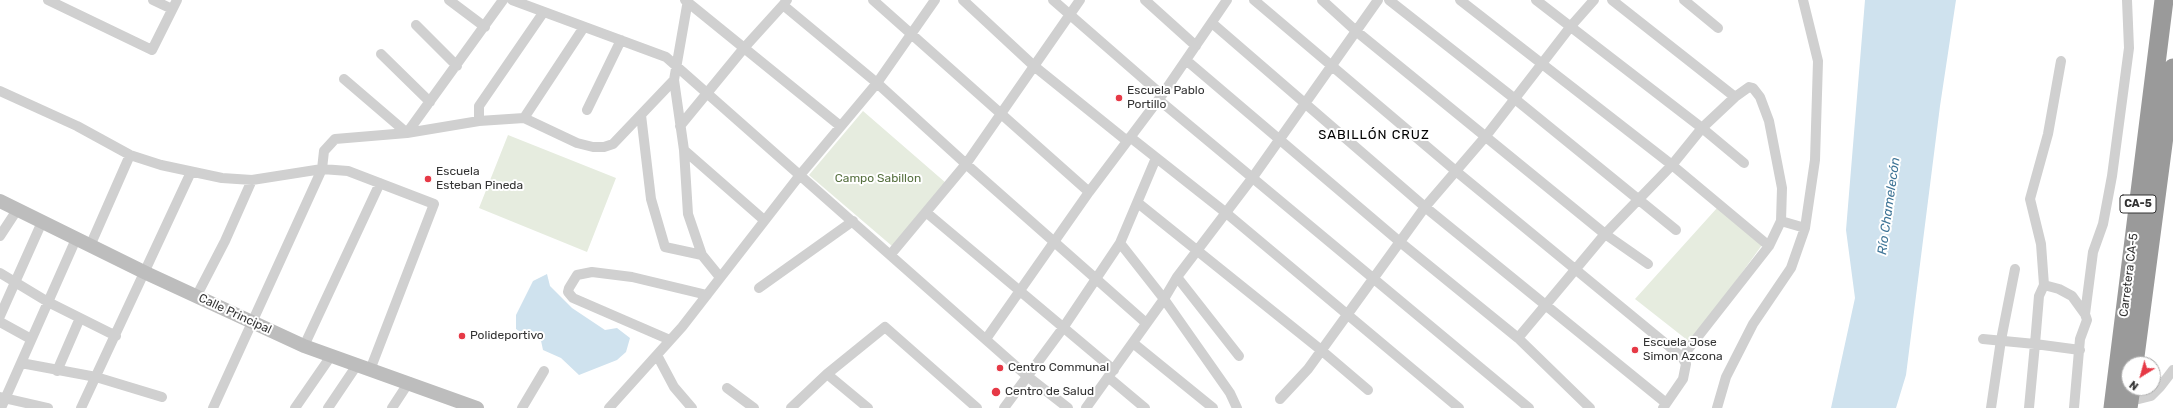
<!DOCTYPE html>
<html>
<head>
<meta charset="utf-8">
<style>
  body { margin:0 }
  #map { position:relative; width:2173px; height:408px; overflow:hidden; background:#fff; font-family:Rubik,sans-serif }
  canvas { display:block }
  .north { position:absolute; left:2121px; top:356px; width:40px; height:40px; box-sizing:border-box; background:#fff; border:1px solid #adadad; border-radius:50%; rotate:217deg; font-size:11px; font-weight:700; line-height:16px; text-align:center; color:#333 }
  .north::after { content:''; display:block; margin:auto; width:14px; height:18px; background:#e63946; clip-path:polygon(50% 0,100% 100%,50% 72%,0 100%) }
</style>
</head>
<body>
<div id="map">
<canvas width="2173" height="408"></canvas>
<div class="north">N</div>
</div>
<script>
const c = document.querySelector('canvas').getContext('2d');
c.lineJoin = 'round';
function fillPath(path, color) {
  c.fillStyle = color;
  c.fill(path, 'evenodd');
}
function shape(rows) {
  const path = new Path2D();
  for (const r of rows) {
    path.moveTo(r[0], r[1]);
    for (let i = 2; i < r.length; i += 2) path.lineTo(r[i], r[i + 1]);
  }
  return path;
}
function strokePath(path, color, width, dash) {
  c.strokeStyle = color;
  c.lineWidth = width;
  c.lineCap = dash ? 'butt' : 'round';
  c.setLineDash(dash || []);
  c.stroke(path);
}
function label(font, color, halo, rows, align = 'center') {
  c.font = font + ' Rubik,sans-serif';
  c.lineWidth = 4;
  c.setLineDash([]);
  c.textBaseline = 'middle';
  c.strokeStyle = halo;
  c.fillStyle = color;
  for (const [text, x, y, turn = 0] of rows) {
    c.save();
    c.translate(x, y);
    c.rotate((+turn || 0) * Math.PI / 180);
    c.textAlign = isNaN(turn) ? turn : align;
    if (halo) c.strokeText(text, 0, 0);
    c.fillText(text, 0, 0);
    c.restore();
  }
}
fillPath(shape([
  [863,111,946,183,892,246,809,175],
  [508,135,616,178,587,252,479,208],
  [1717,208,1762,245,1691,343,1635,299]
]), '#e6ecdf');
fillPath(shape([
  [1865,0,1956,0,1940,106,1906,375,1896,408,1831,408,1855,298,1846,230],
  [547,274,550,286,572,308,605,330,617,328,630,338,626,352,617,360,579,375,561,358,543,350,540,336,531,339,516,329,516,315,533,281]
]), '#cfe2ee');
strokePath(shape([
  [48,0,152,50,177,0],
  [153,0,172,9],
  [449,0,485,27],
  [512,0,666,57,1027,376,1068,408],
  [685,0,839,125],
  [787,0,783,5,877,83,966,164,1146,323],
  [873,0,1089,192],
  [963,0,1034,66,1127,141],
  [1053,0,1162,95],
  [1145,0,1196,46],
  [1254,0,1457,172,1682,357,1686,364,1683,379,1663,408],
  [1322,0,1356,31,1605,234,1648,264],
  [1389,0,1515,99,1676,230],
  [1460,0,1672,165,1769,246],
  [1536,0,1702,128,1744,163],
  [1612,0,1735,97],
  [1684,0,1718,28],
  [1803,0,1818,61,1815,160,1805,228],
  [1212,23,1425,207,1666,403],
  [416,25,457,66],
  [381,54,430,102],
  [1186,60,1400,242,1518,338,1590,408],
  [344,79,407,133,503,0],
  [674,80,684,150,688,214,702,255],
  [0,91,77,126,130,155,161,165,222,178,252,180,322,169,348,171,434,204,370,370],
  [1159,100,1529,408],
  [587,110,621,40],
  [641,115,651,199,665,247,702,255,719,276],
  [524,118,584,27],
  [479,121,479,106,543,13],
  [680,126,744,48,783,5],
  [1130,137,1225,212,1459,408],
  [684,150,764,220],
  [1138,203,1321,350,1368,390],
  [927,213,1114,370],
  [0,236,17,210],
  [1120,243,1164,299,1230,393,1237,408],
  [90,246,130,155],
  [891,254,966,164,1080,0],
  [0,273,48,302,116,336],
  [1177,277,1239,356],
  [2044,285,2059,289,2072,296,2085,314],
  [759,288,853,221],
  [196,297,225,241,252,180],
  [0,316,42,222],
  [0,322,31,339],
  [1518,338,1605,234,1672,165,1702,128,1735,97,1749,87,1753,88,1760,97,1769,121,1782,188,1781,221,1769,246,1682,357],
  [986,339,1089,192,1162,95,1227,0],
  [1983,339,2035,344,2039,296,2044,285,2041,244,2030,199,2048,134,2061,61],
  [670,340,573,298,568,292,569,288,577,275,592,272,632,277,707,295],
  [1133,343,1213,408],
  [304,346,380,183],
  [657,355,674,387,692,408],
  [21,363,96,377,162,397],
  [57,371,80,318],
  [827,374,868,408],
  [1108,377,1145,408],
  [727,388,754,408],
  [2130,396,2139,399,2151,396,2160,387,2173,370],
  [0,397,48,408],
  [1280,399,1308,369,1425,207,1486,136,1571,26,1594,0],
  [1,408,76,239],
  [81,408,191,172],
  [213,408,322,169,324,151,335,139,407,133,479,121,524,118,577,143,593,147,604,147,613,144,674,80,688,0],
  [295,408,331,356],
  [328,408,357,365],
  [392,408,409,382],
  [522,408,544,371],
  [609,408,682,327,800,175,877,83,935,0],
  [791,408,827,374,885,327,977,408],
  [1004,408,1063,328,1120,243,1156,158],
  [1086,408,1164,299,1177,277,1253,177,1378,0],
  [1717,408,1726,377,1753,324,1791,268,1805,228,1781,221],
  [1991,408,2001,340,2015,269],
  [2029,408,2035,344,2080,350],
  [2074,408,2080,339,2087,320,2085,314,2093,252,2103,224,2112,176,2129,48,2127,0]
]), '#d0d0d0', 10);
strokePath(shape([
  [0,201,146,273,304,346,477,408]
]), '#bdbdbd', 14);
strokePath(shape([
  [2134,364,2173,68],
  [2113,408,2164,0],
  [2128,408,2131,388]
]), '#9a9a9a', 19);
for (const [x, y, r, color] of [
  [1119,98,4,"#e63946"],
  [428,179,4,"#e63946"],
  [462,336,4,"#e63946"],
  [1635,350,4,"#e63946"],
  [1000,368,4,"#e63946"],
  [996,392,5,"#e63946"]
]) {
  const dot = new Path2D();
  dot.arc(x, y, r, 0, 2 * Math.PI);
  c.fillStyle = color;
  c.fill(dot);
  strokePath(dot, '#fff', 1.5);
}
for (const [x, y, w] of [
  [2138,204,36]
]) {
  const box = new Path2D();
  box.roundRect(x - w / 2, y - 9, w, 18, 3);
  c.fillStyle = '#fff';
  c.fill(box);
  strokePath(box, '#333', 1);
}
label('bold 11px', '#333', null, [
  ["CA-5",2138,204]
]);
label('12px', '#333', '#fff', [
  ["Escuela Pablo",1127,91],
  ["Portillo",1127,105],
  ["Escuela",436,172],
  ["Esteban Pineda",436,186],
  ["Polideportivo",470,336],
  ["Escuela Jose",1643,343],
  ["Simon Azcona",1643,357],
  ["Centro Communal",1008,368],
  ["Centro de Salud",1005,392]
], 'left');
label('12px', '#56703f', '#fff', [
  ["Campo Sabillon",878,179]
]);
label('12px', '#333', '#fff', [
  ["Carretera CA-5",2129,275,-83],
  ["Calle Principal",235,314,25]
]);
c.letterSpacing = '1px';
label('13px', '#000', '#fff', [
  ["SABILLÓN CRUZ",1374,135]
]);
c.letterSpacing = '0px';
label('italic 13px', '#3f7597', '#fff', [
  ["Río Chamelecón",1889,206,-82]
]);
</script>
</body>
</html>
